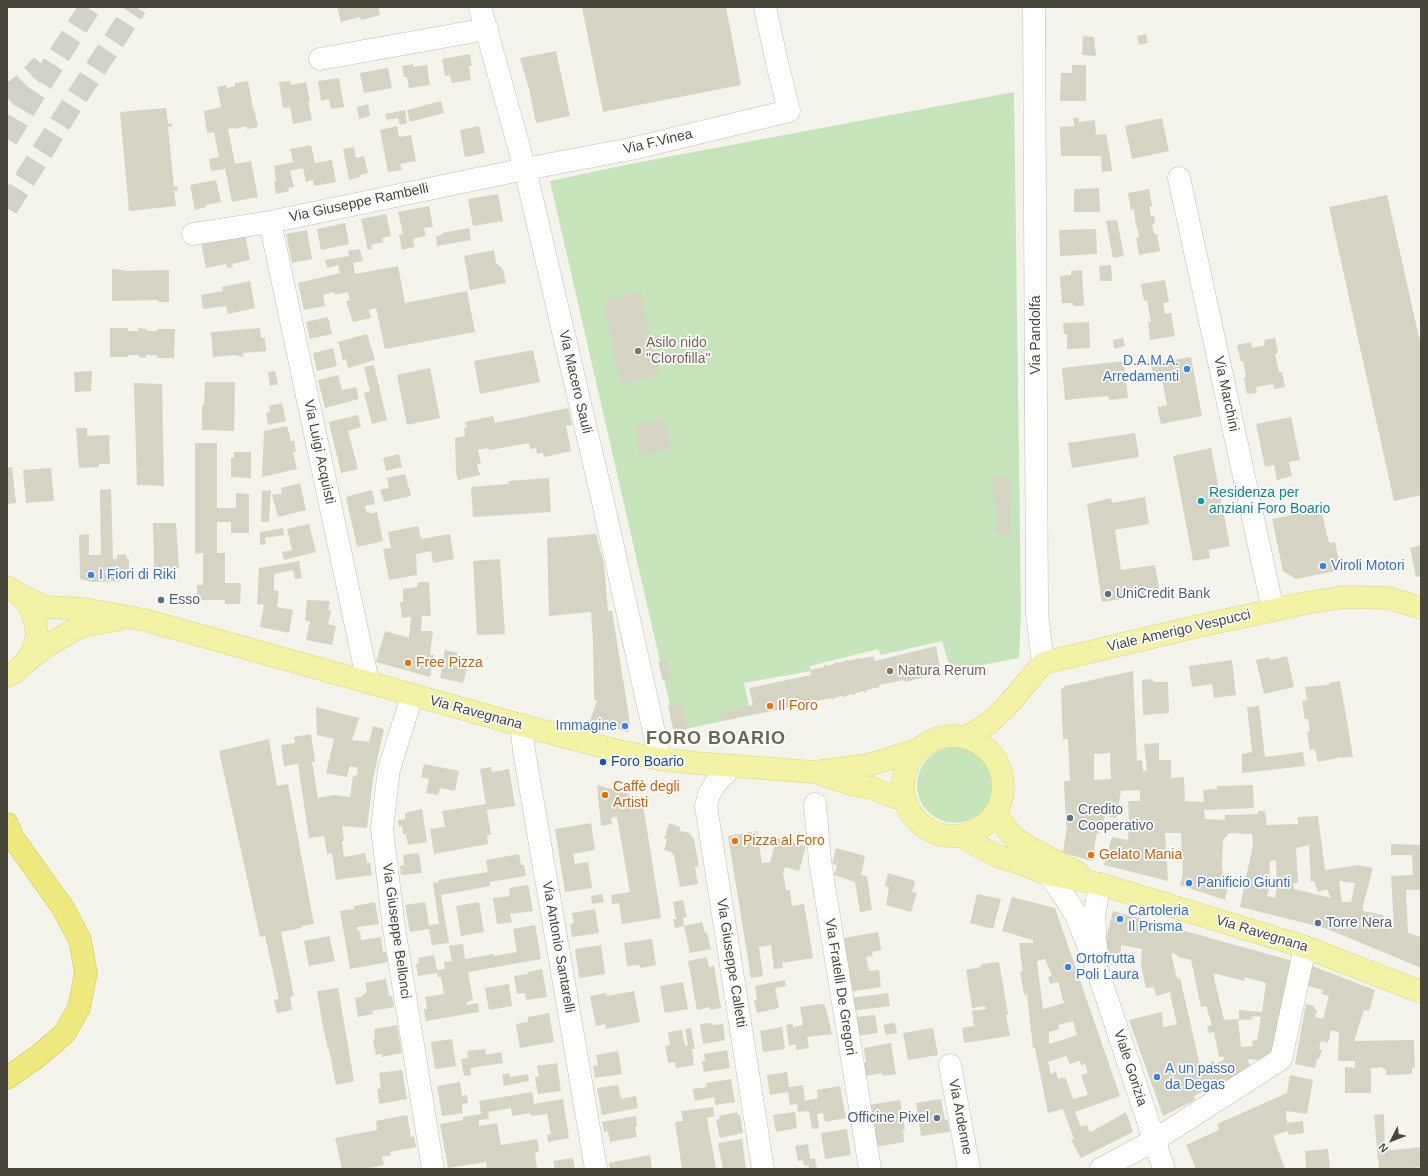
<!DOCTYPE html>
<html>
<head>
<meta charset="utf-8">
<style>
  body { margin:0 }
  #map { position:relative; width:1428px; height:1176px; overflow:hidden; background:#f4f4ec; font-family:Arial,sans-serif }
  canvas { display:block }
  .frame { position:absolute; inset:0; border:8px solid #48463a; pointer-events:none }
  .north { position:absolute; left:1372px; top:1120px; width:40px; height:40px; -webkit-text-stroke:3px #fff; paint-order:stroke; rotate:228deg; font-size:11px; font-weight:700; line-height:16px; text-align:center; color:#48463a }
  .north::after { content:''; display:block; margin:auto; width:14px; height:18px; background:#48463a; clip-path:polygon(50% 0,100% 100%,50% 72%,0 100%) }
</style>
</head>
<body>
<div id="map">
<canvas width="1428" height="1176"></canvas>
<div class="frame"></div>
<div class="north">N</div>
</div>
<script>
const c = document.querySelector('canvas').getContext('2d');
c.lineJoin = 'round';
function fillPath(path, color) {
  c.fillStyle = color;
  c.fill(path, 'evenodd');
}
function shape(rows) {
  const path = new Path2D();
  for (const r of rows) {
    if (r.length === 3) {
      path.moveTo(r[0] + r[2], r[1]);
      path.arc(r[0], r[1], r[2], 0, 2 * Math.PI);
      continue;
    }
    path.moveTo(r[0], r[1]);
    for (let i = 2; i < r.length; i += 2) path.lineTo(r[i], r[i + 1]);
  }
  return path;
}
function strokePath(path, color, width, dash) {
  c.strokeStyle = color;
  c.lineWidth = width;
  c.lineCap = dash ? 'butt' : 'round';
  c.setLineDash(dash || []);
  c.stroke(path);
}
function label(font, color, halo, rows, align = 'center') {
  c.font = font + ' Arial,sans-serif';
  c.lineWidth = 3.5;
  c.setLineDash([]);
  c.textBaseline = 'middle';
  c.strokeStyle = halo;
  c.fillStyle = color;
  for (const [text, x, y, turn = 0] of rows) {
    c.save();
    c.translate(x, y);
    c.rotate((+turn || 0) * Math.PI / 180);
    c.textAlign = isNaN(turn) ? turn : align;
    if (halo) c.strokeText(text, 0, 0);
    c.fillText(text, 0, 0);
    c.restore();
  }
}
fillPath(shape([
  [1014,92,1021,613,1019,658,951,671,942,641,881,655,878,649,810,666,811,671,744,683,751,715,676,731,550,181,635,163],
  [955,785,38]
]), '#c5e4b9');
fillPath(shape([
  [337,7,378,7,380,15,361,20,360,17,341,22],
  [582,7,726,7,741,85,603,112],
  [1146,34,1148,43,1139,45,1137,36],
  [1083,36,1094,37,1096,56,1082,55],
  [556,51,570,116,536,123,529,89,520,58],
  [470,54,472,66,469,66,471,80,452,83,450,75,445,76,442,59],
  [413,64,413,67,427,65,430,85,409,88,407,77,404,77,402,66],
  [1072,65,1086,65,1086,101,1060,101,1061,73,1072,73],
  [388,68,392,88,364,93,360,73],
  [339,78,344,107,331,109,329,99,321,101,318,81],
  [248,81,253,109,254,109,258,127,247,129,246,126,235,129,235,128,228,129,235,164,251,161,258,197,232,202,225,169,211,171,209,159,219,157,214,132,207,133,204,111,221,107,217,87,226,85,227,88,235,86,235,83],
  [290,81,291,85,306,82,310,101,308,102,312,120,293,124,290,107,283,108,279,82],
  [441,101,444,113,410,122,407,110],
  [368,104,370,116,359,119,357,107],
  [166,108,168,124,171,123,172,127,168,127,174,187,177,186,178,191,174,191,176,206,129,211,120,112],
  [405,110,407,123,400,125,398,118,387,120,385,114],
  [1073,118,1079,118,1079,122,1095,120,1096,135,1106,134,1110,156,1112,171,1102,172,1101,156,1061,156,1060,127,1074,126],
  [1162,118,1169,151,1132,159,1125,126],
  [397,126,399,137,411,135,416,161,400,164,402,170,388,172,380,130],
  [479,126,485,153,465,157,460,130],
  [311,145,315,163,332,160,336,182,314,186,313,180,306,182,303,168,290,171,294,187,288,188,289,191,276,194,274,182,276,181,274,166,293,162,290,149],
  [354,147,356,158,364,156,368,173,360,175,360,177,349,180,343,149],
  [216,180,221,202,206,205,206,207,195,210,190,185],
  [1099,188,1100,212,1074,212,1074,189],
  [1149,189,1152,206,1149,207,1151,216,1154,216,1155,223,1152,224,1154,234,1157,234,1160,251,1139,255,1136,238,1139,237,1137,226,1136,227,1134,209,1131,210,1128,193],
  [498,194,503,221,473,226,468,199],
  [1387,195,1421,346,1421,495,1394,501,1329,207],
  [429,206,433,227,424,228,426,236,413,239,415,247,402,250,399,235,403,234,398,212],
  [386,214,391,236,382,238,383,242,371,245,372,249,368,250,361,219],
  [1117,220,1124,256,1113,258,1106,221],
  [345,223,349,244,321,250,317,229],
  [469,228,471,240,437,246,436,236,442,235,442,233],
  [1096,229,1097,254,1060,256,1059,230],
  [307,230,312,259,292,263,286,234],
  [245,235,250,260,232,264,233,267,227,268,226,264,206,268,201,243],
  [360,249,363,261,353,263,355,274,398,266,405,303,467,291,475,332,385,349,376,308,369,310,371,318,353,322,346,301,350,300,348,292,335,295,334,292,323,295,325,306,304,310,298,283,340,273,338,265,327,268,325,260,349,256,348,251],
  [494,250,496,263,503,269,506,283,470,290,464,256],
  [1111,265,1112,281,1100,281,1099,266],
  [112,269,124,270,124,271,169,270,169,302,158,302,158,300,112,301],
  [1082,270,1084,306,1073,306,1073,303,1062,303,1060,276,1071,275,1071,271],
  [1165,280,1169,302,1163,303,1165,314,1171,313,1175,336,1150,340,1148,322,1151,322,1147,300,1144,301,1141,284],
  [250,281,255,308,228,314,226,306,203,309,201,295,223,291,222,287],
  [640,292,659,376,621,384,602,300],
  [328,317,332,334,310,339,306,322],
  [1089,322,1090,348,1067,349,1067,334,1064,334,1063,323],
  [110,328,128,328,128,331,138,331,138,328,147,329,147,331,157,331,157,329,175,329,174,358,157,358,157,355,146,355,146,358,139,357,138,355,128,355,128,357,110,357],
  [260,328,261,338,265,338,266,351,243,353,243,357,235,355,213,357,211,332],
  [367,334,375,360,348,368,346,359,343,360,338,342],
  [1123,338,1125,346,1114,349,1113,340],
  [1275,338,1278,353,1275,354,1279,372,1282,372,1285,387,1274,389,1273,384,1256,387,1257,393,1247,394,1244,378,1246,377,1243,361,1241,362,1237,345,1251,342,1252,348,1265,345,1264,340],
  [333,348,337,366,317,371,313,353],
  [533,350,540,382,480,394,474,361],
  [1191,357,1202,416,1161,424,1157,407,1167,405,1162,380,1155,381,1151,364],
  [1124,361,1128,398,1109,400,1108,396,1065,400,1062,368],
  [374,365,387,420,372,424,364,393,370,391,364,367],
  [430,368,440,418,407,425,397,375],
  [92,371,91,391,75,392,74,372],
  [275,371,278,384,270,386,268,372],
  [338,375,342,390,356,387,359,399,325,408,318,380],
  [205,382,235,382,234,431,202,430,202,405,204,405],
  [134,383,162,384,164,486,137,485],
  [282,403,286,421,268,425,266,413,270,412,269,406],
  [568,408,572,425,566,426,571,451,544,457,543,453,537,454,536,448,530,449,529,443,489,450,488,448,478,450,481,464,477,464,480,475,458,480,456,473,455,438,465,436,464,428,467,428,465,422,493,416,495,423],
  [358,415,361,427,348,431,358,469,341,473,329,422],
  [1291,417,1300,460,1289,462,1292,476,1277,480,1274,465,1265,467,1256,424],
  [664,419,671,449,641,456,634,426],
  [287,426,291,441,294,441,296,452,293,452,297,469,262,477,264,431],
  [76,428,87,428,87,436,109,435,110,464,99,464,99,467,79,468],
  [1135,433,1139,457,1072,468,1068,443],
  [195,443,217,443,217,508,236,508,236,493,249,494,249,533,231,533,231,522,217,522,217,553,225,553,225,583,241,583,240,604,225,604,225,600,197,600,197,585,203,585,203,553,195,554],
  [1211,448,1230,546,1209,550,1210,558,1193,561,1173,456],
  [234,452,251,452,251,478,231,477,231,458,234,458],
  [399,454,402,467,386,471,383,458],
  [12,467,16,503,7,504,7,468],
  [51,468,54,501,26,503,23,470],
  [405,474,411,496,384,502,380,490,389,488,387,478],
  [992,477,1010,477,1011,534,997,535,996,502,993,502],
  [549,478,551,512,473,517,471,487,509,484,508,481],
  [300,483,306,510,278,517,272,495,282,493,281,488],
  [111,489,113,559,117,559,117,555,126,554,127,559,129,559,129,581,93,582,80,579,79,535,89,534,89,555,101,555,100,490],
  [271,490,269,522,261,522,262,491],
  [372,490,375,504,365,506,367,513,370,512,370,514,377,512,383,541,357,547,346,497],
  [1145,497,1149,524,1115,530,1121,570,1155,565,1160,593,1102,602,1087,504,1111,498,1112,503],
  [1321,509,1329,543,1335,542,1341,570,1296,579,1283,571,1272,519],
  [153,523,176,523,179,568,154,569],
  [309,524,316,552,284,560,282,552,292,550,287,529],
  [418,526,421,539,450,534,454,559,433,563,431,551,416,554,417,575,389,580,383,549,391,548,388,532],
  [283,528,284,535,265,538,266,544,260,545,260,532],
  [596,534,604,564,608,611,612,611,630,723,628,732,590,721,597,700,594,700,593,641,591,612,549,616,547,538],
  [1421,545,1421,576,1416,577,1410,548],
  [500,559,505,634,477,635,473,561],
  [299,561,302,578,295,579,293,570,274,574,274,590,279,591,277,607,293,610,289,633,260,627,264,605,257,604,259,568],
  [418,582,429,582,431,616,422,616,421,631,433,631,430,655,434,655,430,677,376,662,385,631,409,638,411,617,402,618,400,602,403,602,403,589,417,587],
  [307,600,330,601,328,610,331,611,328,624,336,626,332,645,306,640,310,622,305,620],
  [936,646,941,673,905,682,904,680,879,685,880,687,866,690,865,693,863,691,856,693,854,695,852,694,845,696,844,698,842,696,834,698,833,700,831,698,817,701,816,700,791,705,792,707,721,721,720,713,753,705,749,688,811,675,810,670,824,667,824,664,827,666,834,664,835,662,838,663,845,661,847,659,848,661,856,659,858,657,859,659,873,656,875,661],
  [445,650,458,653,455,666,467,669,463,683,440,678],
  [1287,656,1294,687,1264,694,1256,660,1269,657,1270,660],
  [667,660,671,679,663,681,658,662],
  [1232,660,1236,695,1214,698,1212,684,1192,687,1189,666],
  [1133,671,1137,761,1142,760,1143,771,1147,771,1144,744,1159,743,1159,760,1171,760,1171,778,1184,777,1185,801,1204,802,1203,790,1217,789,1217,786,1253,785,1254,808,1204,810,1205,819,1225,820,1225,815,1258,814,1258,811,1265,811,1267,825,1298,824,1298,817,1318,816,1325,870,1358,865,1373,868,1363,906,1363,911,1384,915,1382,924,1394,928,1391,876,1413,875,1412,855,1391,855,1391,844,1421,845,1421,890,1406,890,1408,933,1421,937,1421,968,1325,928,1240,907,1253,844,1252,834,1229,833,1223,840,1222,865,1223,883,1228,884,1225,900,1180,885,1183,873,1181,833,1165,833,1168,881,1104,865,1112,837,1128,840,1129,823,1128,801,1140,801,1140,790,1121,791,1116,818,1105,816,1100,833,1097,833,1092,861,1063,853,1067,826,1066,826,1064,781,1070,781,1068,739,1063,739,1061,690,1065,686],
  [1110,753,1111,779,1094,780,1094,754],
  [1309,845,1311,882,1314,881,1318,892,1327,889,1331,898,1294,889,1293,883,1298,883,1296,848],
  [1276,860,1277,886,1275,898,1267,896,1269,888,1267,887,1269,880,1270,861],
  [1339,881,1355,883,1351,902,1342,902],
  [1153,679,1153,682,1168,682,1169,713,1143,715,1142,680],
  [1340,681,1353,757,1342,758,1342,757,1318,762,1315,749,1310,750,1307,732,1310,731,1308,719,1305,719,1302,701,1307,700,1305,687,1329,685,1329,683],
  [681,702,687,729,674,733,668,705],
  [1259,706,1265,757,1303,752,1305,766,1242,773,1242,754,1252,752,1247,707],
  [316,707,359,718,352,740,369,742,373,726,384,729,373,779,367,828,342,826,344,841,342,841,344,857,365,853,367,863,370,863,372,875,336,880,332,853,327,854,324,836,309,838,298,764,284,766,281,745,295,743,294,737,311,734,315,762,312,762,318,798,333,795,350,797,353,776,357,775,358,768,350,766,347,777,326,773,334,739,317,735],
  [269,739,277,786,288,784,314,924,301,926,301,928,281,932,294,996,290,997,292,1010,277,1013,274,1000,279,999,265,936,260,937,219,751],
  [424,764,459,771,455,791,440,788,438,795,426,793,429,779,421,777],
  [491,767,492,772,509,769,515,806,487,810,491,835,487,835,488,844,434,854,430,829,445,827,442,811,486,804,480,769],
  [597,785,642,798,661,918,622,924,619,903,612,904,611,895,630,892,617,817,611,818,612,824,601,826],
  [422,809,427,842,408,845,406,834,403,834,402,826,399,827,398,820,405,819,405,813],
  [591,823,595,850,573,854,575,864,588,862,592,888,565,892,555,829],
  [669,823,680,827,680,831,689,833,694,839,699,867,695,867,698,884,680,887,674,855,671,852,664,850,667,839,664,839],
  [757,831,762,863,770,862,777,838,806,846,799,871,785,867,783,873,786,890,790,890,792,906,804,904,813,958,782,963,783,968,774,969,771,945,759,947,763,976,751,978,728,836],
  [836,848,865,856,861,875,867,876,872,910,860,912,855,882,834,875,837,865,832,864],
  [419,853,422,873,401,875,400,866,404,865,403,855],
  [519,854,521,865,524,865,526,876,490,882,490,886,441,895,449,943,432,945,429,929,410,932,405,905,425,902,429,925,439,924,433,883,439,882,438,880,488,872,486,860],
  [888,873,915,881,912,892,917,893,911,912,886,905,889,887,885,886],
  [528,885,533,911,510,914,512,922,497,924,493,898,510,896,509,888],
  [602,894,604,902,592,904,591,896],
  [977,894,1001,899,993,929,970,923],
  [1012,897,1055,908,1120,1096,1075,1112,1081,1127,1087,1125,1089,1131,1091,1132,1126,1112,1133,1132,1081,1158,1071,1140,1074,1139,1063,1109,1048,1113,1035,1048,1033,1048,1027,994,1024,995,1020,972,1023,971,1021,959,1019,943,1033,943,1033,940,1002,931],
  [1045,959,1052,976,1048,977,1050,984,1058,982,1064,1003,1043,1009,1037,961],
  [1073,1021,1077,1035,1049,1044,1049,1032,1059,1029,1058,1025],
  [1066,1056,1070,1064,1080,1061,1081,1065,1085,1064,1088,1073,1081,1075,1088,1095,1073,1099,1065,1077,1058,1079,1056,1072,1051,1074,1048,1062],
  [683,900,687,917,683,918,684,926,702,922,705,933,707,933,711,949,690,953,684,926,675,928,673,919,676,919,673,902],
  [375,902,379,924,357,927,358,932,360,931,361,940,381,937,383,952,386,952,388,962,350,969,340,911,354,909,354,906],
  [479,902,484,932,461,936,456,906],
  [595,909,599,933,572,937,570,924,574,923,572,913],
  [1113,911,1293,961,1270,1061,1248,1059,1251,1072,1239,1075,1194,1096,1195,1100,1163,1116,1129,1020,1162,1012,1163,1027,1177,1024,1171,998,1170,992,1156,996,1154,987,1146,988,1141,966,1142,949,1121,945,1121,962,1110,965,1106,939],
  [1171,953,1177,955,1178,957,1191,960,1201,1007,1206,1006,1212,1025,1207,1026,1209,1033,1214,1032,1219,1057,1223,1056,1224,1060,1215,1064,1214,1061,1210,1062,1211,1066,1201,1070,1180,978,1177,979],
  [1213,973,1245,981,1244,977,1266,983,1262,1012,1239,1010,1239,1020,1253,1019,1252,1016,1261,1017,1257,1040,1252,1041,1253,1046,1241,1047,1238,1019,1224,1020],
  [535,925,541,959,468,972,473,1000,467,1002,467,1005,478,1003,479,1012,426,1021,424,1009,427,1009,425,997,444,994,441,977,438,977,437,973,418,976,416,964,419,963,418,958,434,955,437,970,445,969,444,962,452,961,449,946,463,944,465,959,494,954,494,956,517,952,513,929],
  [878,932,881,950,872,952,873,956,866,957,869,971,879,970,881,987,848,992,838,939],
  [329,936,335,961,309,966,304,941],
  [652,939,656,965,640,968,640,965,627,966,624,943],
  [601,945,605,974,579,978,575,949],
  [707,957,709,967,714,966,721,1008,710,1010,710,1007,697,1010,688,961],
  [999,962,1008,1014,1006,1015,1010,1036,964,1043,962,1028,974,1026,972,1011,986,1009,985,1006,972,1008,966,970,981,967,981,964],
  [1312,966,1375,990,1369,1011,1364,1010,1354,1041,1414,1040,1415,1068,1412,1068,1412,1074,1386,1075,1386,1069,1383,1069,1383,1067,1371,1068,1371,1093,1345,1093,1345,1067,1355,1068,1355,1061,1338,1061,1339,1032,1331,1030,1328,1043,1321,1041,1319,1049,1322,1050,1319,1059,1317,1059,1315,1068,1295,1064,1306,1004,1314,1006,1314,1009,1317,1010,1315,1017,1323,1019,1329,996,1322,994,1323,990,1307,986],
  [542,969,547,997,526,1000,525,993,517,994,514,976,528,974,528,972],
  [386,979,389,996,392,996,394,1007,372,1011,373,1014,358,1017,355,998,361,997,367,991,365,983],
  [785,980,786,986,775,988,779,1008,757,1013,754,1000,757,1000,755,986],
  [683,982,688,1009,665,1013,660,986],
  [509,984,512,1006,489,1010,485,988],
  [338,988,354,1081,336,1085,329,1049,328,1049,323,1027,317,991],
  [634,991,640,1022,606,1029,605,1024,596,1026,590,996,606,993,607,996],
  [888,993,890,1006,852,1011,850,998],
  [820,1004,824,1005,826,1008,832,1034,807,1037,809,1048,796,1050,796,1044,789,1046,786,1025,793,1024,793,1027,803,1025,800,1007],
  [549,1013,554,1042,520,1048,516,1024,528,1022,528,1017],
  [875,1015,878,1033,856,1036,856,1017],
  [711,1023,712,1025,723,1024,725,1040,703,1044,700,1024],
  [893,1023,895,1023,897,1033,886,1035,883,1025],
  [397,1025,402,1053,382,1057,382,1054,376,1055,373,1040,375,1040,374,1029],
  [782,1027,785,1049,763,1052,760,1031],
  [691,1028,695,1049,692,1049,694,1065,676,1068,675,1062,668,1063,665,1046,670,1045,668,1032,682,1030,685,1046,688,1045,685,1029],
  [933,1028,938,1055,908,1060,903,1033],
  [452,1039,456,1066,435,1069,431,1042],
  [891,1043,896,1074,883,1076,882,1073,865,1076,863,1063,866,1062,864,1048],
  [485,1049,486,1055,501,1052,503,1063,470,1068,471,1075,464,1076,461,1059,468,1058,467,1051],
  [727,1050,730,1068,704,1072,702,1061,705,1061,704,1054],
  [618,1051,622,1074,595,1078,593,1066,598,1065,596,1055],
  [557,1063,561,1091,538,1094,535,1077,539,1076,537,1066],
  [402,1070,407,1099,379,1104,377,1089,381,1088,379,1073],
  [787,1072,789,1087,803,1085,805,1101,818,1098,817,1090,840,1086,846,1118,825,1122,823,1113,817,1114,819,1128,812,1129,809,1111,798,1112,797,1104,790,1105,788,1092,770,1095,767,1075],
  [509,1073,510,1077,528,1074,529,1081,504,1086,502,1075],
  [1290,1075,1313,1080,1307,1114,1286,1111,1287,1123,1303,1121,1304,1133,1289,1135,1287,1131,1273,1136,1285,1169,1196,1169,1186,1145,1219,1130,1217,1124,1287,1093],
  [731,1079,735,1102,715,1105,714,1097,695,1101,693,1089,707,1087,706,1083],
  [460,1082,462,1096,467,1095,468,1103,462,1104,463,1113,442,1116,437,1086],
  [618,1085,621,1099,636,1096,638,1108,602,1115,597,1088],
  [532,1092,534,1104,563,1099,569,1138,548,1142,547,1135,551,1134,547,1114,531,1116,530,1113,512,1116,511,1108,488,1112,489,1119,479,1120,479,1126,497,1123,501,1145,537,1139,539,1152,535,1153,537,1169,487,1169,486,1162,448,1168,440,1124,463,1120,463,1117,481,1114,479,1101],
  [941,1099,945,1120,948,1120,950,1132,921,1136,916,1103],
  [900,1100,905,1130,903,1130,904,1142,875,1147,869,1105],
  [713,1107,714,1116,707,1118,716,1169,682,1169,675,1122,683,1121,681,1111],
  [737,1112,737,1115,740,1115,743,1133,720,1138,716,1120,720,1119,719,1116],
  [795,1112,797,1128,776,1132,773,1115],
  [1384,1114,1385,1151,1421,1147,1421,1167,1403,1169,1379,1169,1374,1115],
  [407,1115,411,1137,414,1136,416,1147,390,1152,391,1155,382,1157,384,1165,364,1169,342,1169,335,1138,377,1130,376,1121],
  [636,1116,637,1126,635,1127,637,1137,610,1142,608,1131,604,1132,602,1122],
  [847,1129,851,1155,825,1159,821,1133],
  [742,1139,746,1169,723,1169,718,1143],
  [808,1144,810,1159,815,1158,817,1169,803,1169,809,1167,809,1165,804,1166,803,1160,798,1161,795,1146],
  [1328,1149,1330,1169,1306,1169,1305,1151],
  [650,1155,652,1169,610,1169,609,1163],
  [573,1158,575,1169,555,1169,553,1161]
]), '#d5d3c2');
strokePath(shape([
  [7,97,23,84,42,65],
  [7,139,26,107,90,7],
  [7,208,73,103,136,7]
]), '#d2d1c8', 22, [22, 11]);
const minor = shape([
  [480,7,525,169,601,493,660,759],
  [1034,7,1037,613,1043,663],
  [320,59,487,29],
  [1179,178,1273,610],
  [270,222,368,682],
  [193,234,270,222,525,169,631,149,789,111,777,63,765,7],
  [412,696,389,769,382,829,394,928,433,1169],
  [521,725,524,751,596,1169],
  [733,766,716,783,709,794,706,806,763,1169],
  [815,804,820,861,870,1169],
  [1047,874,1057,885,1076,915,1096,966,1164,1169],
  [1096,949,1094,915,1100,884],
  [950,1065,969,1169],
  [1101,1169,1155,1140,1281,1059,1305,947]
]);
const major = shape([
  [7,587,20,595,30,607,35,621,37,636,33,651,25,663,14,673,7,676],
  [20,595,45,607,84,609,145,620,521,725,618,751,660,759,696,763,814,772,868,765,917,750],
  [25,663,45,647,81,626,116,620],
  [953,786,50],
  [967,737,989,723,1007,706,1043,663,1199,626,1306,603,1344,597,1389,598,1421,608],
  [820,774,855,785,872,788,891,796,905,800],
  [996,814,1013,837,1030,848,1078,873],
  [960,836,997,856,1020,863,1047,874,1100,884,1305,947,1421,992]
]);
const highway = shape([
  [7,824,13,838,63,908,80,940,86,973,79,1008,64,1034,37,1057,7,1078]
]);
strokePath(minor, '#bfbeaf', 23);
strokePath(major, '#d8d676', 23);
strokePath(highway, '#cec24c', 23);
strokePath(minor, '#fff', 22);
strokePath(major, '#f4f3a5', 22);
strokePath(highway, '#efe87c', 22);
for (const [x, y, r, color] of [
  [638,351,4,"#8d6e63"],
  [1187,369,4,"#3f7fe0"],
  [1201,501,4,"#0f9aa8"],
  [1323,566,4,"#3f7fe0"],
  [91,575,4,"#3f7fe0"],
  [1108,594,4,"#5c6f8a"],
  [161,600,4,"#5c6f8a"],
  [408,663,4,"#e8710a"],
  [890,671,4,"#8d6e63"],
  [770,706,4,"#e8710a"],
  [625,726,4,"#3f7fe0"],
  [603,762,4,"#1a4fb4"],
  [605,795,4,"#e8710a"],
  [1070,818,4,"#5c6f8a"],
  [735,841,4,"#e8710a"],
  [1091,855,4,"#e8710a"],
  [1189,883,4,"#3f7fe0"],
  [1120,919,4,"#3f7fe0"],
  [1318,923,4,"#5c6f8a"],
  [1068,967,4,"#3f7fe0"],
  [1157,1077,4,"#3f7fe0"],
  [937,1118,4,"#5c6f8a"]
]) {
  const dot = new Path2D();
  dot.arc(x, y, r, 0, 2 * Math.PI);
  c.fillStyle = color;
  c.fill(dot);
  strokePath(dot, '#fff', 1.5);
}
label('14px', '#48463a', '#fff', [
  ["Via F.Vinea",658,142,-13],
  ["Via Giuseppe Rambelli",359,203,-12],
  ["Via Pandolfa",1036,335,-90],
  ["Via Macero Sauli",575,382,77],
  ["Via Marchini",1226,394,78],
  ["Via Luigi Acquisti",319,452,78],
  ["Viale Amerigo Vespucci",1179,631,-13],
  ["Via Ravegnana",476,713,15],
  ["Via Giuseppe Bellonci",396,931,82],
  ["Via Ravegnana",1262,934,17],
  ["Via Antonio Santarelli",558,947,80],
  ["Via Giuseppe Calletti",731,963,81],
  ["Via Fratelli De Gregori",840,987,81],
  ["Viale Gorizia",1130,1068,72],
  ["Via Ardenne",960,1117,79]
]);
label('14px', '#785e54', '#fff', [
  ["Asilo nido",646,343],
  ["\"Clorofilla\"",646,359],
  ["Natura Rerum",898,671]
], 'left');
label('14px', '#366cbe', '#fff', [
  ["D.A.M.A.",1179,361,"right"],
  ["Arredamenti",1179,377,"right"],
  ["Viroli Motori",1331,566],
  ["I Fiori di Riki",99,575],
  ["Immagine",617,726,"right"],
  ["Panificio Giunti",1197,883],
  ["Cartoleria",1128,911],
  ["Il Prisma",1128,927],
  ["Ortofrutta",1076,959],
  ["Poli Laura",1076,975],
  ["A un passo",1165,1069],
  ["da Degas",1165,1085]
], 'left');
label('14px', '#0d838f', '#fff', [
  ["Residenza per",1209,493],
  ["anziani Foro Boario",1209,509]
], 'left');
label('14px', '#4e5e75', '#fff', [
  ["UniCredit Bank",1116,594],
  ["Esso",169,600],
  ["Credito",1078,810],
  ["Cooperativo",1078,826],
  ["Torre Nera",1326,923],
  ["Officine Pixel",929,1118,"right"]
], 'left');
label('14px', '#c56008', '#fff', [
  ["Free Pizza",416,663],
  ["Il Foro",778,706],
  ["Caffè degli",613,787],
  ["Artisti",613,803],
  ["Pizza al Foro",743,841],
  ["Gelato Mania",1099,855]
], 'left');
label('14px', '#164399', '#fff', [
  ["Foro Boario",611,762]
], 'left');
c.letterSpacing = '1px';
label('bold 18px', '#6a6752', '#fff', [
  ["FORO BOARIO",716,739]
]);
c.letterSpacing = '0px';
</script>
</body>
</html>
